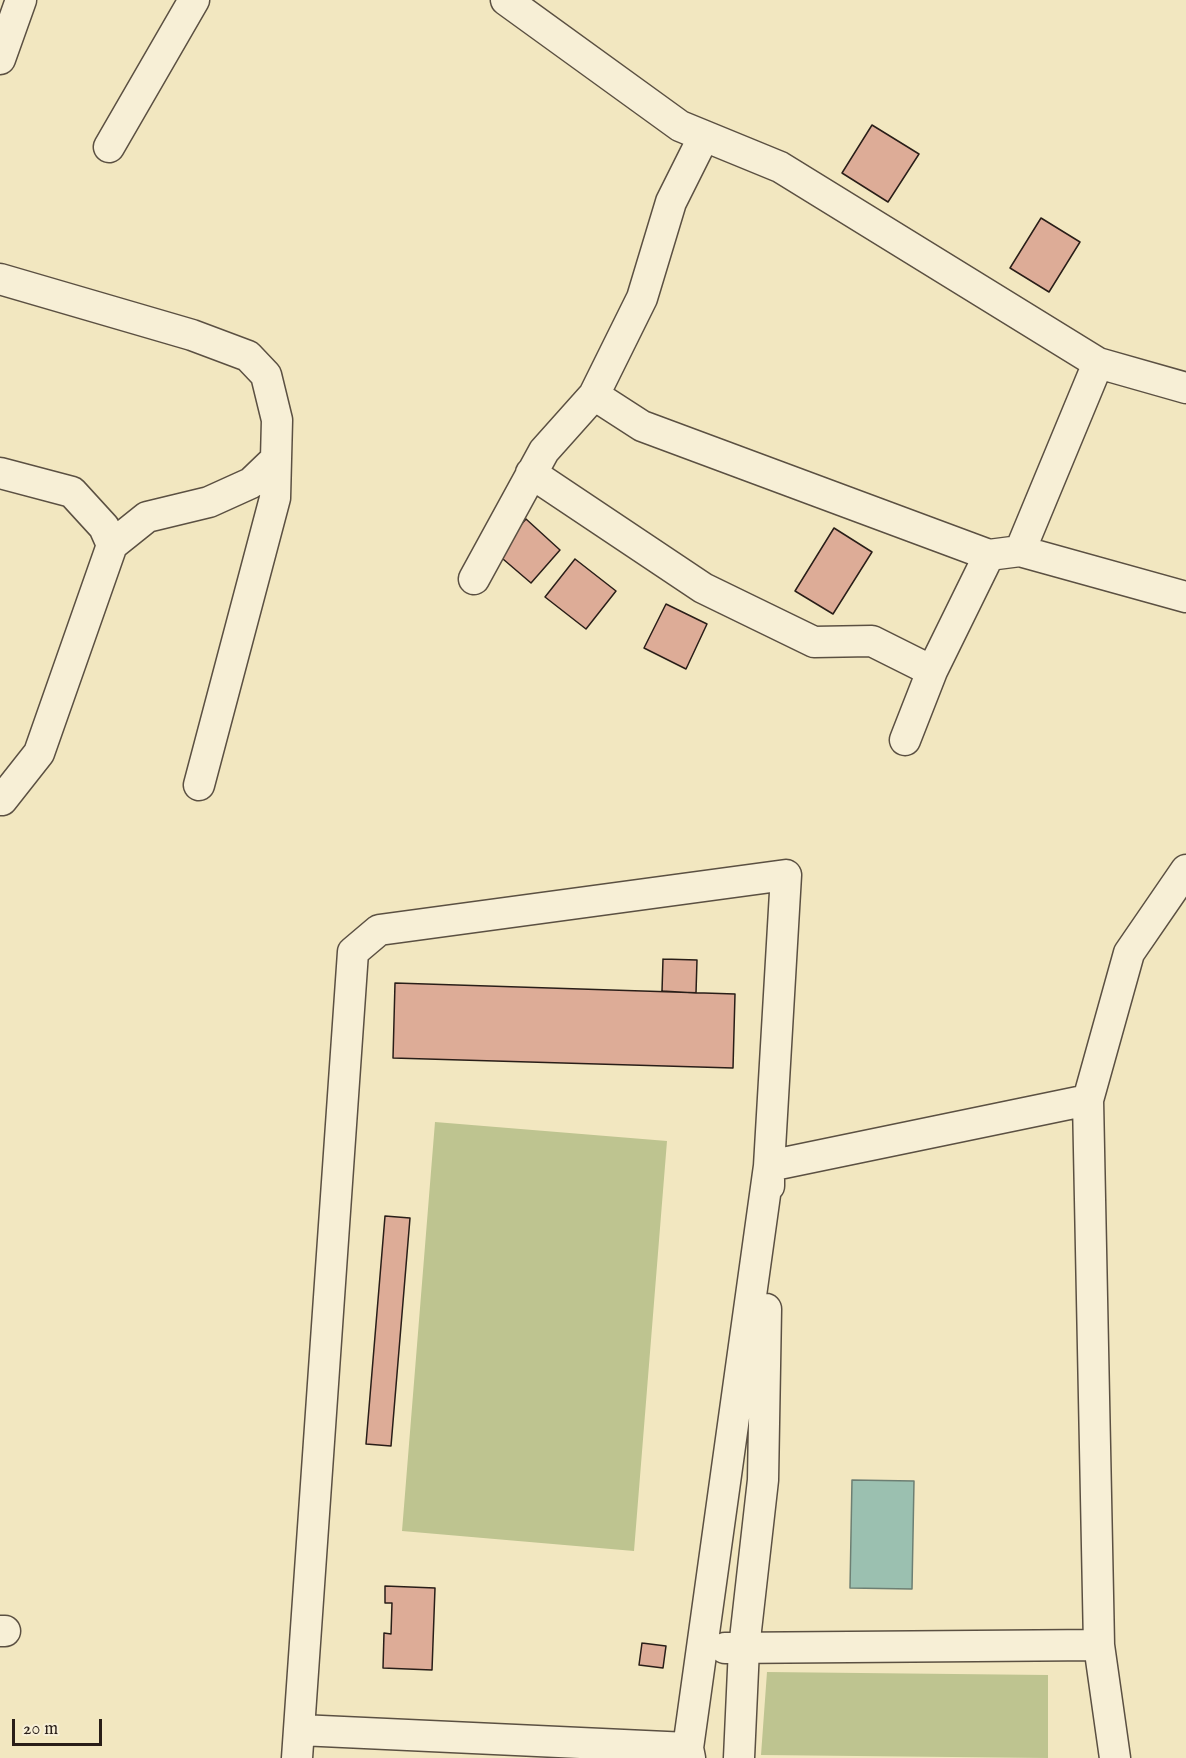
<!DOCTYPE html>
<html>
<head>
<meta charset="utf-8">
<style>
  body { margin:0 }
  #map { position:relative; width:1186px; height:1758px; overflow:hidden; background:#f2e7c0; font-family:"IM FELL English",serif }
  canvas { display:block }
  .scale { position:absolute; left:12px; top:1719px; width:90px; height:27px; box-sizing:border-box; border:3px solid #291e18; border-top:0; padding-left:8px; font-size:18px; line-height:21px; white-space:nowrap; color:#291e18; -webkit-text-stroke:4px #f7efd6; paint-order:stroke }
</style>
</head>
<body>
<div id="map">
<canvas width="1186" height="1758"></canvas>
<div class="scale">20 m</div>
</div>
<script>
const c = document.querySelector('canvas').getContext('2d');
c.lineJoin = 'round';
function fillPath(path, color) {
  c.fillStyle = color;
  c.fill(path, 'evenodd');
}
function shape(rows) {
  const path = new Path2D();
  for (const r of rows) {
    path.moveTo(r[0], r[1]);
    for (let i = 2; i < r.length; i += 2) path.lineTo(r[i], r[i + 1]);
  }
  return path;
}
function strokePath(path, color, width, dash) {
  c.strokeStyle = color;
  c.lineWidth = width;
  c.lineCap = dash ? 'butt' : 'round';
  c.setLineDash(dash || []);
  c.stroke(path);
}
fillPath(shape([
  [435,1122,667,1141,634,1551,402,1531],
  [767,1672,1048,1675,1048,1758,761,1755]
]), '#bec490');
const water = shape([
  [852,1480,914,1481,912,1589,850,1588,852,1480]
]);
fillPath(water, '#9bc0b0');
strokePath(water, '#6d7f73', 1.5);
const building = shape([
  [872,125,919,154,888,202,842,173,872,125],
  [1041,218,1080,242,1049,292,1010,268,1041,218],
  [526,519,560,550,531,583,496,553,526,519],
  [834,528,872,552,833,614,795,591,834,528],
  [575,559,616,591,586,629,545,597,575,559],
  [666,604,707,624,686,669,644,648,666,604],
  [663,959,697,960,696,993,662,991,663,959],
  [395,983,735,994,733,1068,393,1058,395,983],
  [385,1216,410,1218,391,1446,366,1444,385,1216],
  [385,1586,435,1588,432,1670,383,1668,384,1633,391,1634,392,1603,385,1603,385,1586],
  [642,1643,666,1646,663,1668,639,1665,642,1643]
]);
fillPath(building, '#ddac97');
strokePath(building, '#291e18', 1.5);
const minor = shape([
  [506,0,680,126,780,167,1098,363,1186,388],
  [0,59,21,0],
  [109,147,194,0],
  [0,279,192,335,248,356,266,375,277,420,275,498,199,785],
  [594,395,642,426,989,555,1020,551,1186,597],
  [0,473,72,492,104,527,112,545],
  [531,473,703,588,814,642,872,641,932,671],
  [1020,551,1098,363],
  [474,579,544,451,594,395,642,298,671,202,704,136],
  [905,740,932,671,989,555],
  [2,800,39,753,112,545,147,517,209,502,251,483,276,459],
  [769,1186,769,1166,1088,1100],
  [0,1631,5,1631],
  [725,1648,1099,1645],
  [300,1730,688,1748],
  [297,1758,353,952,379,930,786,875,769,1166,688,1748,690,1758],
  [739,1758,744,1648,763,1480,766,1309],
  [1115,1758,1099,1645,1088,1100,1129,953,1186,870]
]);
strokePath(minor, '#5b5042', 33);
strokePath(minor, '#f7efd6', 30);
</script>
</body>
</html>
